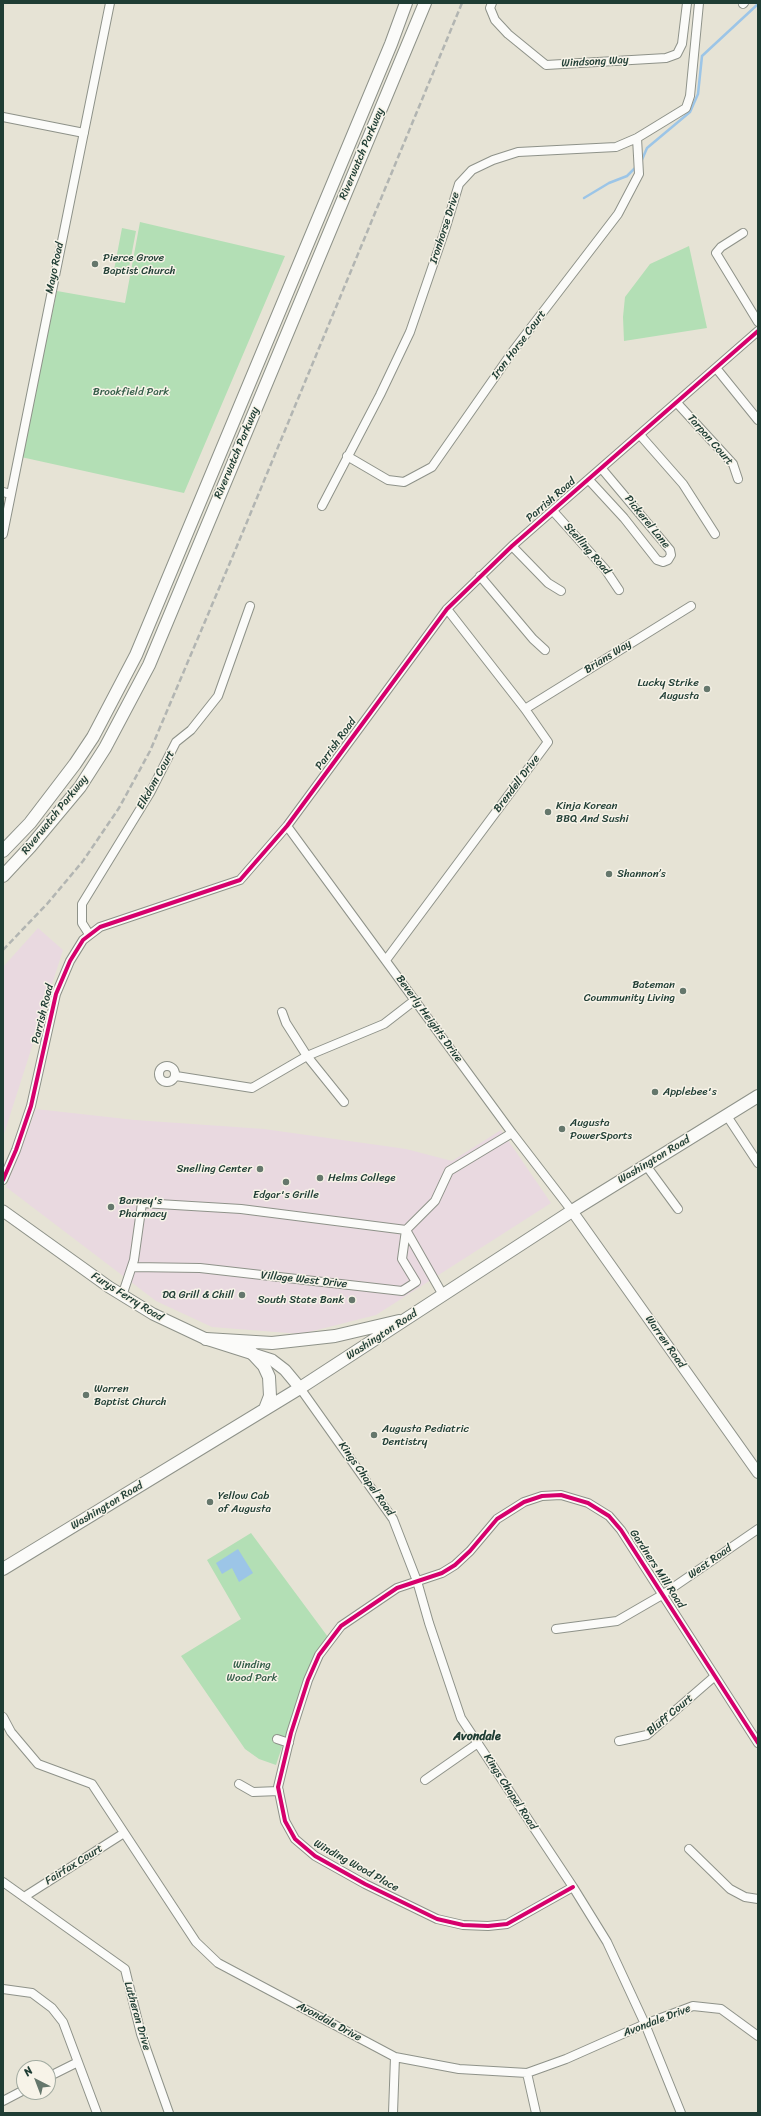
<!DOCTYPE html>
<html>
<head>
<meta charset="utf-8">
<style>
  body { margin:0 }
  #map { position:relative; width:761px; height:2116px; overflow:hidden; background:#e6e3d5; font-family:Sriracha,sans-serif }
  canvas { display:block }
  .frame { position:absolute; inset:0; border:4px solid #1f3d34; pointer-events:none }
  .north { position:absolute; left:16px; top:2060px; width:40px; height:40px; box-sizing:border-box; background:#f7f3e8; border:1px solid #a1aaa0; border-radius:50%; rotate:318deg; font-size:11px; font-weight:700; line-height:16px; text-align:center; color:#1f3d34 }
  .north::after { content:''; display:block; margin:auto; width:14px; height:18px; background:#65776c; clip-path:polygon(50% 0,100% 100%,50% 72%,0 100%) }
</style>
</head>
<body>
<div id="map">
<canvas width="761" height="2116"></canvas>
<div class="frame"></div>
<div class="north">N</div>
</div>
<script>
const c = document.querySelector('canvas').getContext('2d');
c.lineJoin = 'round';
function fillPath(path, color) {
  c.fillStyle = color;
  c.fill(path, 'evenodd');
}
function shape(rows) {
  const path = new Path2D();
  for (const r of rows) {
    if (r.length === 3) {
      path.moveTo(r[0] + r[2], r[1]);
      path.arc(r[0], r[1], r[2], 0, 2 * Math.PI);
      continue;
    }
    path.moveTo(r[0], r[1]);
    for (let i = 2; i < r.length; i += 2) path.lineTo(r[i], r[i + 1]);
  }
  return path;
}
function strokePath(path, color, width, dash) {
  c.strokeStyle = color;
  c.lineWidth = width;
  c.lineCap = dash ? 'butt' : 'round';
  c.setLineDash(dash || []);
  c.stroke(path);
}
function label(font, color, halo, rows, align = 'center') {
  c.font = font + ' Sriracha,sans-serif';
  c.lineWidth = 3;
  c.setLineDash([]);
  c.textBaseline = 'middle';
  c.strokeStyle = halo;
  c.fillStyle = color;
  for (const [text, x, y, turn = 0] of rows) {
    c.save();
    c.translate(x, y);
    c.rotate((+turn || 0) * Math.PI / 180);
    c.textAlign = isNaN(turn) ? turn : align;
    if (halo) c.strokeText(text, 0, 0);
    c.fillText(text, 0, 0);
    c.restore();
  }
}
fillPath(shape([
  [38,928,63,950,3,1137,3,967],
  [36,1109,135,1120,264,1129,406,1149,452,1161,501,1130,551,1203,376,1315,301,1334,212,1327,156,1301,6,1187]
]), '#e9d9e0');
fillPath(shape([
  [140,222,285,256,184,493,21,457,57,291,125,303],
  [122,228,136,231,128,273,114,270],
  [689,246,707,328,624,341,623,317,625,297,650,264],
  [251,1533,328,1637,307,1671,276,1765,259,1759,245,1749,181,1656,241,1619,207,1560]
]), '#b3dfb5');
fillPath(shape([
  [238,1549,253,1573,239,1582,232,1568,222,1574,216,1563]
]), '#9cc5e7');
strokePath(shape([
  [641,162,647,148,690,112,698,94,702,56,758,4],
  [584,198,609,183,627,176,636,167]
]), '#9cc5e7', 2.5);
const minor = shape([
  [492,3,490,8,495,20,508,34,546,65,666,58,677,54,682,44,687,3],
  [743,4,744,3],
  [3,117,84,133],
  [743,233,721,247,716,253,758,322],
  [716,368,758,420],
  [677,403,733,464,738,479],
  [640,435,683,484,715,534],
  [347,456,388,480,404,482,432,467,513,351,618,214,639,174,637,138],
  [589,480,624,518,657,560,663,562,668,560,671,555,670,550,602,469],
  [3,492,11,494],
  [322,506,380,395,410,332,445,230,459,184,472,170,493,160,518,152,616,147,637,138,686,108,690,96,699,3],
  [553,511,605,569,619,590],
  [3,534,110,3],
  [512,546,548,583,561,591],
  [480,576,533,639,545,650],
  [525,709,691,606],
  [287,826,512,1133,572,1211],
  [89,934,82,923,82,904,150,793,176,742,191,730,218,696,250,606],
  [386,960,548,742,525,709,447,609],
  [282,1012,286,1023,307,1056,344,1102],
  [167,1074,8],
  [176,1076,252,1088,307,1056,384,1024,415,1000],
  [727,1116,758,1163],
  [645,1164,678,1209],
  [3,1180,16,1150,31,1106,56,994,70,961,83,940,100,927,240,880,287,826,447,609,512,546,758,331],
  [406,1230,443,1295],
  [132,1267,200,1268,402,1291,416,1282,402,1259,406,1230,435,1201,449,1171,512,1133],
  [122,1296,134,1260,142,1203,241,1209,406,1230],
  [300,1388,393,1519,417,1581,429,1623,461,1718,573,1887,607,1942,645,2024,681,2113],
  [556,1629,617,1621,662,1595,758,1529],
  [3,1717,11,1732,38,1764,92,1784,196,1942,218,1963,395,2057,459,2069,527,2073,566,2059,645,2024,693,2006,721,2009,758,2036],
  [277,1739,289,1743],
  [619,1741,647,1735,715,1676],
  [425,1780,478,1743],
  [239,1784,253,1792,279,1791],
  [689,1849,730,1889,745,1897,758,1899],
  [3,1882,125,1969,141,2034,169,2113],
  [573,1887,507,1924,488,1926,463,1925,437,1919,365,1884,315,1856,295,1839,285,1821,278,1787,291,1733,308,1680,319,1655,341,1626,397,1588,442,1573,455,1565,470,1551,497,1519,524,1502,542,1496,561,1495,588,1503,609,1516,621,1530,758,1743],
  [24,1897,124,1833],
  [3,1989,32,1993,52,2008,63,2022,97,2113],
  [527,2073,536,2113],
  [48,2077,78,2062],
  [3,2101,24,2090],
  [393,2113,395,2057]
]);
const tertiary = shape([
  [572,1211,758,1473]
]);
const secondary = shape([
  [3,1211,109,1287,153,1314,206,1339,272,1360,285,1370,300,1388]
]);
const primary = shape([
  [3,851,30,823,75,764,93,737,136,655,391,44,406,3],
  [3,876,30,847,80,787,105,748,149,665,425,3],
  [206,1339,272,1343,335,1336,399,1321],
  [251,1352,264,1366,269,1377,270,1396,265,1409],
  [3,1569,300,1388,572,1211,758,1096]
]);
strokePath(minor, '#8e9289', 10);
strokePath(tertiary, '#8e9289', 12);
strokePath(secondary, '#8e9289', 13);
strokePath(primary, '#8e9289', 14);
strokePath(minor, '#fbfbf9', 8);
strokePath(tertiary, '#fbfbf9', 10);
strokePath(secondary, '#fbfbf9', 11);
strokePath(primary, '#fbfbf9', 12);
strokePath(shape([
  [3,950,47,904,83,861,119,808,150,751,237,546,462,3]
]), '#b2b5b2', 2.5, [6, 3]);
strokePath(shape([
  [3,1180,16,1150,31,1106,56,994,70,961,83,940,100,927,240,880,287,826,447,609,512,546,758,331],
  [573,1887,507,1924,488,1926,463,1925,437,1919,365,1884,315,1856,295,1839,285,1821,278,1787,291,1733,308,1680,319,1655,341,1626,397,1588,442,1573,455,1565,470,1551,497,1519,524,1502,542,1496,561,1495,588,1503,609,1516,621,1530,758,1743]
]), '#d6006c', 4);
for (const [x, y, r, color] of [
  [95,264,4,"#65776c"],
  [707,689,4,"#65776c"],
  [548,812,4,"#65776c"],
  [609,874,4,"#65776c"],
  [683,991,4,"#65776c"],
  [655,1092,4,"#65776c"],
  [562,1129,4,"#65776c"],
  [260,1169,4,"#65776c"],
  [320,1178,4,"#65776c"],
  [286,1182,4,"#65776c"],
  [111,1207,4,"#65776c"],
  [242,1295,4,"#65776c"],
  [352,1300,4,"#65776c"],
  [86,1395,4,"#65776c"],
  [374,1435,4,"#65776c"],
  [210,1502,4,"#65776c"]
]) {
  const dot = new Path2D();
  dot.arc(x, y, r, 0, 2 * Math.PI);
  c.fillStyle = color;
  c.fill(dot);
  strokePath(dot, '#f7f3e8', 1.5);
}
label('11px', '#1f3d34', '#f7f3e8', [
  ["Windsong Way",595,62,-3],
  ["Riverwatch Parkway",362,154,-67],
  ["Ironhorse Drive",445,228,-72],
  ["Mayo Road",55,268,-78],
  ["Iron Horse Court",519,345,-53],
  ["Tarpon Court",710,440,49],
  ["Riverwatch Parkway",237,453,-67],
  ["Parrish Road",551,500,-41],
  ["Pickerel Lane",647,522,51],
  ["Stelling Road",587,549,49],
  ["Brians Way",608,657,-32],
  ["Parrish Road",336,744,-54],
  ["Elkdom Court",156,780,-61],
  ["Brendell Drive",517,784,-53],
  ["Riverwatch Parkway",55,815,-51],
  ["Parrish Road",43,1014,-76],
  ["Beverly Heights Drive",429,1019,54],
  ["Washington Road",654,1160,-31],
  ["Village West Drive",304,1280,6],
  ["Furys Ferry Road",127,1297,32],
  ["Washington Road",382,1335,-33],
  ["Warren Road",665,1342,55],
  ["Kings Chapel Road",366,1479,55],
  ["Washington Road",107,1506,-31],
  ["West Road",710,1562,-35],
  ["Gardners Mill Road",657,1569,57],
  ["Bluff Court",670,1715,-40],
  ["Kings Chapel Road",510,1792,57],
  ["Fairfax Court",74,1865,-32],
  ["Winding Wood Place",356,1866,29],
  ["Lutheran Drive",137,2016,74],
  ["Avondale Drive",657,2021,-21],
  ["Avondale Drive",329,2022,28]
]);
label('11px', '#1f3d34', '#f7f3e8', [
  ["Pierce Grove",103,258],
  ["Baptist Church",103,271],
  ["Lucky Strike",699,683,"right"],
  ["Augusta",699,696,"right"],
  ["Kinja Korean",556,806],
  ["BBQ And Sushi",556,819],
  ["Shannon’s",617,874],
  ["Bateman",675,985,"right"],
  ["Coummunity Living",675,998,"right"],
  ["Applebee's",663,1092],
  ["Augusta",570,1123],
  ["PowerSports",570,1136],
  ["Snelling Center",252,1169,"right"],
  ["Helms College",328,1178],
  ["Edgar's Grille",286,1195,"center"],
  ["Barney's",119,1201],
  ["Pharmacy",119,1214],
  ["DQ Grill & Chill",234,1295,"right"],
  ["South State Bank",344,1300,"right"],
  ["Warren",94,1389],
  ["Baptist Church",94,1402],
  ["Augusta Pediatric",382,1429],
  ["Dentistry",382,1442],
  ["Yellow Cab",218,1496],
  ["of Augusta",218,1509]
], 'left');
label('11px', '#345d49', '#f7f3e8', [
  ["Brookfield Park",131,392],
  ["Winding",252,1665],
  ["Wood Park",252,1678]
]);
label('bold 12px', '#1f3d34', '#f7f3e8', [
  ["Avondale",477,1737]
]);
</script>
</body>
</html>
